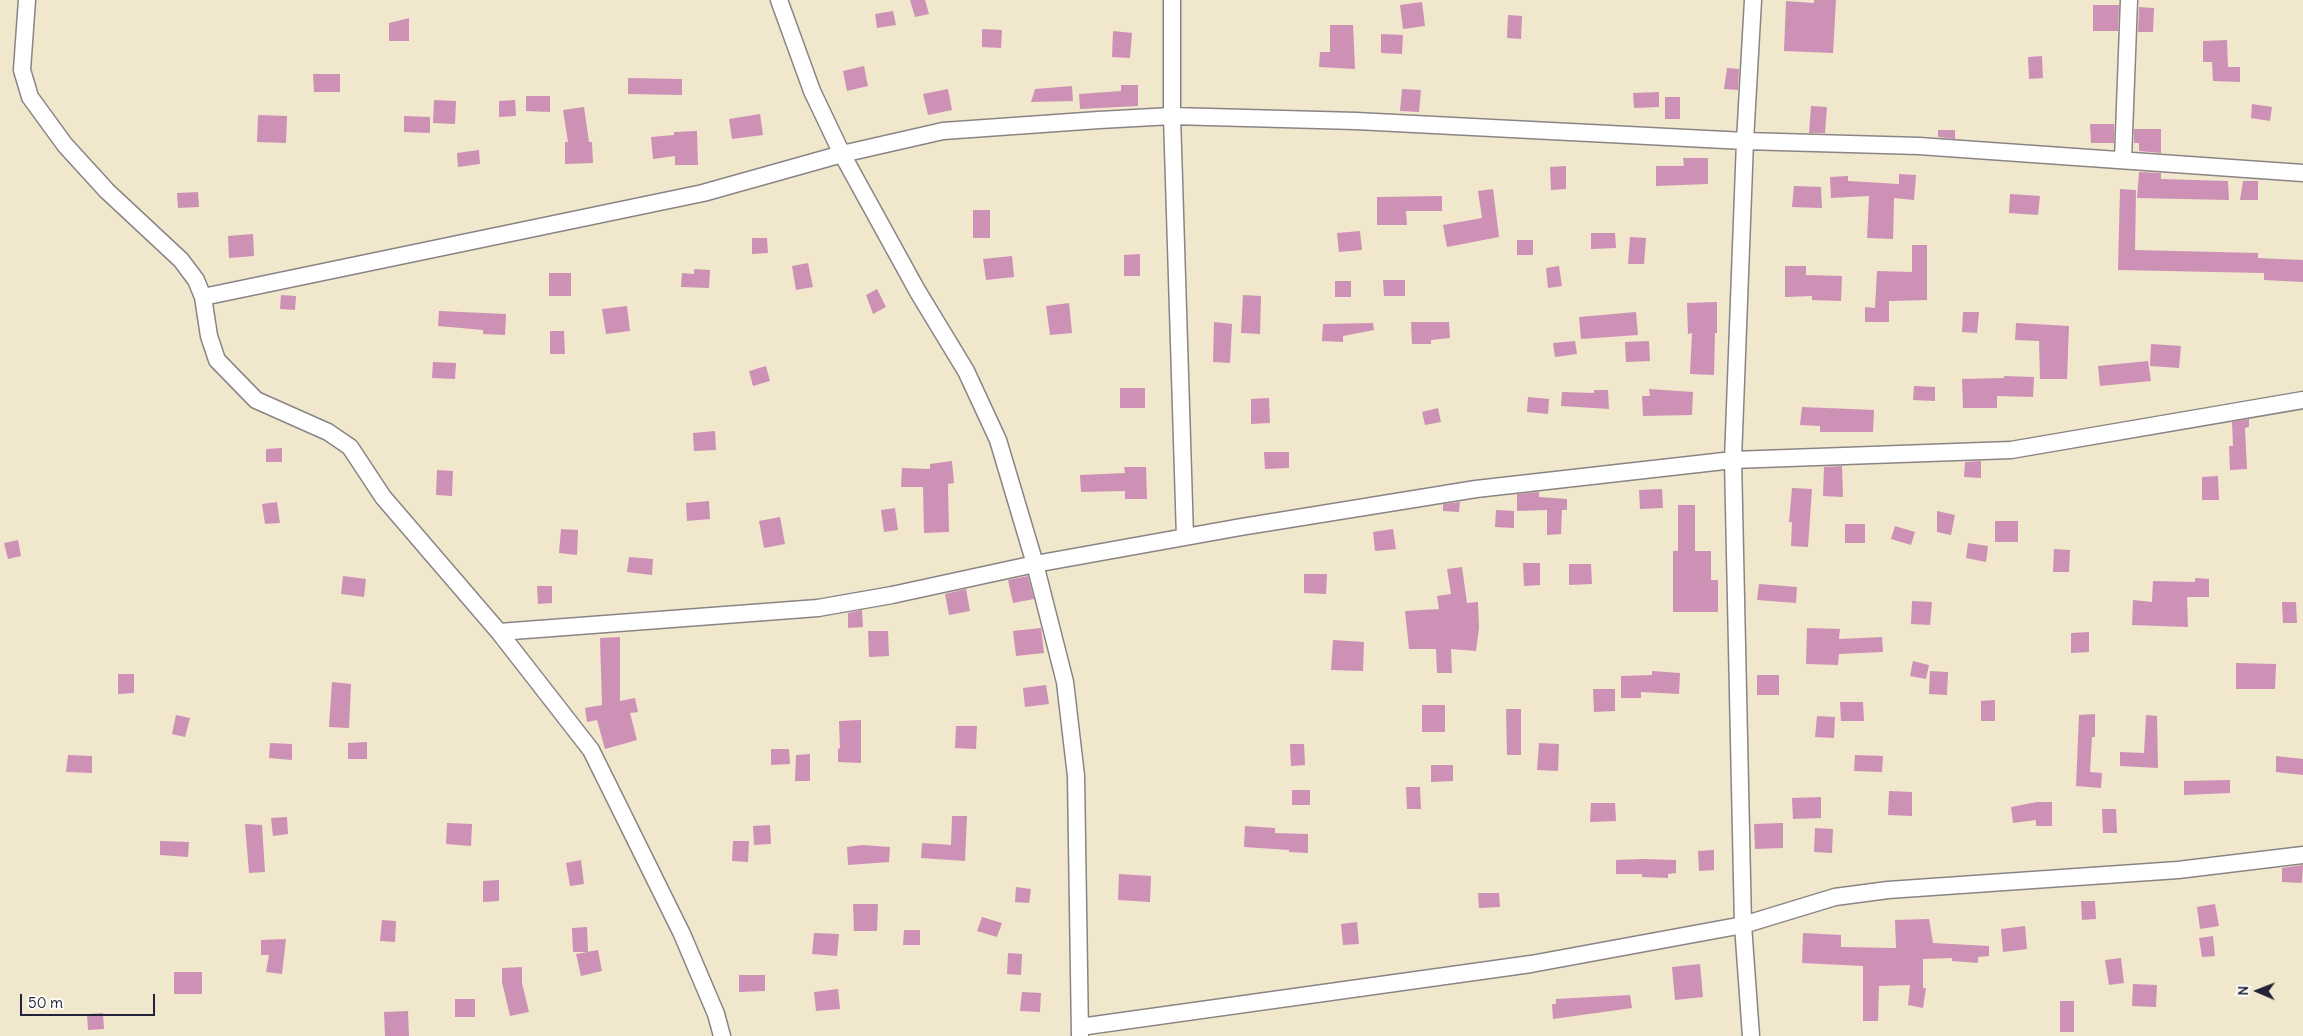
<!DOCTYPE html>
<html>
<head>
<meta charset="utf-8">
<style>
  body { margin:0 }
  #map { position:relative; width:2303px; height:1036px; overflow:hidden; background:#f1e7cd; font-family:Delius,sans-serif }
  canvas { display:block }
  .north { position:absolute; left:2233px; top:966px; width:50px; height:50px; -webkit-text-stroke:4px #fdfcf7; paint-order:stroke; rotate:271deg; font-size:14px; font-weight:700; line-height:20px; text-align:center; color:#22223b }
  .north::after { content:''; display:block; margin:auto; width:18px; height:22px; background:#22223b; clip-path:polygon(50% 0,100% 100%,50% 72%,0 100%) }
  .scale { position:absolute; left:20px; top:994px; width:135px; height:22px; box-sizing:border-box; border:2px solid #22223b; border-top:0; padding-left:6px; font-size:15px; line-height:18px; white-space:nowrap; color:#22223b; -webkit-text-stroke:4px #fdfcf7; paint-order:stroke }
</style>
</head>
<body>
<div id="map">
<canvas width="2303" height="1036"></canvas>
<div class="north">N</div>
<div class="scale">50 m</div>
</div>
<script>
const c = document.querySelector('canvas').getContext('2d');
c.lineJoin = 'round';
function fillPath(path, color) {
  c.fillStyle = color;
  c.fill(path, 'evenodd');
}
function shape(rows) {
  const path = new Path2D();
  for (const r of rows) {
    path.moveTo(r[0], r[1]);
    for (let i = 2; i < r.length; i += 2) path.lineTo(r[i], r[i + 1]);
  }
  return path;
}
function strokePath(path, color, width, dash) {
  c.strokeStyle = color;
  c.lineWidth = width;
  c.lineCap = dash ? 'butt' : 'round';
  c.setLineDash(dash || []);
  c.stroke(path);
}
fillPath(shape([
  [910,0,925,0,929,14,915,17],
  [1814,0,1836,0,1833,53,1784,51,1786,1,1814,3],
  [1422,2,1425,26,1403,29,1400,5],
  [2093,5,2119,5,2118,31,2093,31],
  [2139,7,2154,8,2153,32,2138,32],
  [893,11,896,25,877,28,875,14],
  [1508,15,1522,16,1521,39,1507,38],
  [409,18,409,41,389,41,389,23],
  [1330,25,1353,25,1355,69,1319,67,1320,52,1330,52],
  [982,29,1002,30,1001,48,982,47],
  [1113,31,1132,33,1130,58,1112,57],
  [1381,34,1403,35,1402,54,1381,53],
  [2227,40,2228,67,2240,67,2240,82,2213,81,2212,62,2203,62,2203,41],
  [2042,56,2043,78,2029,79,2028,57],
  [864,66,868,86,847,91,843,71],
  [1727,68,1739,69,1738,90,1724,89],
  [313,74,340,74,340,92,314,92],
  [628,78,682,79,682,95,628,94],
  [1121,85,1138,85,1138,106,1080,109,1079,94,1121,91],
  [1072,86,1073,101,1031,102,1035,89],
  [948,89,952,110,928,115,923,94],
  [1402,89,1421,90,1419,112,1400,111],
  [1659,92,1659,107,1634,108,1633,93],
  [526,96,550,96,550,112,526,111],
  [1665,97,1680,97,1680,119,1665,119],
  [434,100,456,101,455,124,433,123],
  [515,100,516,116,499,117,499,101],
  [2252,104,2272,107,2270,121,2251,118],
  [1811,106,1827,107,1825,133,1809,133],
  [584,107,589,142,592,142,593,163,565,164,565,142,568,142,563,110],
  [760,114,763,135,732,139,729,119],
  [258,115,287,116,286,143,257,142],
  [404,116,430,117,430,133,404,132],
  [2090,124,2114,124,2114,143,2091,143],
  [2134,129,2161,129,2161,153,2139,151,2139,143,2134,143],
  [1938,130,1955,130,1955,139,1938,137],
  [697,131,698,165,675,165,675,156,653,159,651,137,674,135,674,132],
  [479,150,480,164,458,167,457,153],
  [1683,158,1708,158,1708,184,1656,186,1656,166,1684,166],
  [1566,166,1566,189,1551,190,1550,167],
  [2139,172,2161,173,2161,179,2228,181,2229,200,2137,198],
  [1899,174,1916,175,1914,200,1894,198,1893,239,1867,238,1869,196,1831,198,1830,177,1848,176,1848,181,1899,184],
  [2243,181,2258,181,2258,200,2240,200],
  [1794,186,1821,187,1822,208,1792,207],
  [1493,189,1499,237,1447,247,1443,225,1482,218,1478,191],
  [2120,189,2136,190,2135,250,2258,253,2258,258,2303,260,2303,282,2264,280,2264,273,2118,270],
  [198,192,199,207,178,208,177,193],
  [2010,194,2040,196,2038,215,2009,213],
  [1442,196,1442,211,1406,211,1407,225,1377,225,1377,197],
  [973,210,990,210,990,238,973,238],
  [1360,231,1362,250,1339,252,1337,233],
  [1591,233,1615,233,1616,248,1591,249],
  [253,234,254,256,229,258,228,236],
  [1630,237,1646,238,1644,264,1628,264],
  [752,238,767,238,768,253,752,254],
  [1517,240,1533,240,1533,255,1517,255],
  [1912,245,1927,245,1927,300,1889,301,1889,322,1865,322,1865,307,1875,308,1877,271,1912,272],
  [1140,254,1140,276,1124,276,1124,255],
  [1012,256,1014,277,986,280,983,259],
  [808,263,813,287,796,290,792,266],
  [1559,266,1562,286,1548,288,1546,268],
  [1785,266,1806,266,1806,275,1842,276,1841,301,1812,300,1812,296,1785,297],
  [694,269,710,270,709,288,681,287,682,273,694,274],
  [549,273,571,273,571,296,549,296],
  [1383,280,1405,280,1405,296,1384,296],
  [1335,281,1351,281,1351,297,1335,297],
  [877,289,886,307,873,314,866,295],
  [281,295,296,296,295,310,280,309],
  [1243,295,1261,296,1260,334,1241,333],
  [1717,302,1717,333,1715,333,1714,375,1690,374,1692,333,1688,334,1687,303],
  [1069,303,1072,333,1050,335,1046,306],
  [627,306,630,331,606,334,602,309],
  [439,311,506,314,505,335,483,334,483,330,438,326],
  [1636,312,1638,335,1581,339,1579,317],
  [1963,312,1979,312,1977,333,1962,332],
  [1214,322,1232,324,1230,363,1213,362],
  [1411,322,1449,322,1450,338,1431,340,1431,344,1412,344],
  [1373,323,1374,330,1343,336,1343,342,1322,341,1323,324],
  [2016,323,2069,326,2067,379,2040,379,2039,341,2015,340],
  [550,331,564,331,565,354,550,354],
  [1575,341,1577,354,1555,357,1553,343],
  [1649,341,1650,361,1626,362,1625,342],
  [2151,344,2181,346,2179,368,2150,366],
  [2148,361,2151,381,2100,386,2098,366],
  [433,362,456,363,455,379,432,378],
  [766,366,770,381,753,386,749,371],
  [2004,376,2034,377,2033,397,1997,396,1997,408,1963,408,1962,379,2004,378],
  [1914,386,1935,387,1935,401,1913,400],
  [1120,388,1145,388,1145,408,1120,408],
  [1649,389,1693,392,1692,415,1643,416,1642,396,1650,396],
  [1594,390,1608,390,1609,409,1561,406,1562,392,1594,393],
  [1528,397,1549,399,1548,414,1527,412],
  [1269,398,1270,423,1251,424,1251,399],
  [1802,407,1874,410,1873,432,1820,432,1820,426,1800,425],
  [1438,408,1441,422,1425,425,1422,412],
  [2249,419,2249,427,2245,428,2247,469,2230,470,2229,446,2233,446,2232,422],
  [715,431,716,450,694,451,693,433],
  [282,448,282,462,266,462,266,449],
  [1264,452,1289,452,1289,468,1265,469],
  [952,461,954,483,948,484,949,532,924,533,923,487,901,487,902,468,930,469,930,464],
  [1981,461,1981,478,1964,477,1965,462],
  [1842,466,1843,497,1823,496,1824,467],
  [1124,467,1146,467,1147,499,1125,499,1125,491,1081,492,1080,475,1125,473],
  [437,470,453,471,452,496,436,495],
  [2218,476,2219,500,2202,500,2202,477],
  [1792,488,1812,489,1808,547,1791,546,1792,522,1789,522],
  [1662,489,1663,508,1640,509,1639,490],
  [1539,492,1539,497,1567,499,1567,510,1562,510,1561,534,1547,535,1547,510,1517,511,1517,494],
  [709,501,710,519,687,521,686,503],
  [277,502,280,523,265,524,262,504],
  [1460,502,1459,512,1443,511,1443,504],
  [1678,505,1695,505,1695,551,1711,551,1711,580,1718,580,1718,612,1673,612,1673,551,1678,551],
  [895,508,898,530,884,532,881,510],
  [1496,510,1514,511,1514,528,1495,527],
  [1937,511,1955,515,1951,535,1937,532],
  [780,517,785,544,764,548,759,521],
  [1995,521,2018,521,2018,542,1995,542],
  [1845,524,1865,524,1865,543,1845,543],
  [1895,526,1915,532,1911,545,1891,539],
  [561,529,578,530,577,555,559,553],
  [1393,529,1396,549,1375,551,1373,532],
  [18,540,21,556,8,559,4,543],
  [1968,543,1988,546,1986,562,1966,558],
  [2054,549,2070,550,2069,572,2053,572],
  [629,557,653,559,652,575,627,572],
  [1523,563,1540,563,1540,585,1524,586],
  [1569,564,1591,564,1592,584,1569,585],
  [1462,567,1467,603,1478,602,1479,628,1476,651,1451,649,1452,673,1437,673,1436,649,1409,649,1405,611,1439,609,1437,596,1451,594,1447,569],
  [1304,574,1327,574,1326,594,1304,593],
  [343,576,366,579,364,597,341,594],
  [1028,576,1034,599,1013,603,1008,580],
  [2195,578,2209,579,2209,597,2187,597,2188,627,2132,625,2133,600,2152,602,2153,581,2195,582],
  [1759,584,1797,587,1796,603,1757,600],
  [537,586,552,586,552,603,538,604],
  [966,589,970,611,949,615,945,594],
  [1912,601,1932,602,1930,625,1911,624],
  [2282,602,2296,602,2297,623,2283,623],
  [862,610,863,627,848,628,848,613],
  [1041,628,1044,653,1016,656,1013,631],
  [1807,628,1840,629,1839,639,1882,637,1883,652,1839,654,1838,665,1806,664],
  [868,631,888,631,889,656,869,657],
  [2089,632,2089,652,2071,653,2071,633],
  [620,637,620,701,635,698,638,712,630,713,637,740,605,749,597,720,587,722,585,708,602,705,600,638],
  [1333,640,1364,642,1363,671,1331,670],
  [1913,661,1929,665,1926,679,1910,676],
  [2236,663,2276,664,2275,689,2236,689],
  [1652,671,1680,673,1679,694,1641,692,1641,698,1621,698,1621,676,1652,675],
  [1930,671,1948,672,1947,695,1929,694],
  [118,674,134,674,134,693,118,694],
  [1757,675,1779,675,1779,695,1757,695],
  [332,682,351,684,349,728,329,727],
  [1046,685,1049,704,1025,707,1023,688],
  [1593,689,1615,689,1615,711,1594,712],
  [1995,700,1995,721,1981,721,1981,701],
  [1840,702,1863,702,1864,721,1841,721],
  [1422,705,1445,705,1445,732,1422,732],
  [1506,709,1521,709,1521,755,1507,755],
  [2095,714,2095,737,2092,737,2090,772,2102,773,2101,788,2076,786,2079,715],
  [176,715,190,718,185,737,172,734],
  [2146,715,2157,716,2158,768,2120,766,2120,752,2144,753],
  [1817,716,1835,717,1834,738,1815,737],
  [861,720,861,763,838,762,838,748,840,749,839,721],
  [956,726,977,726,976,749,955,748],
  [367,742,367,759,348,759,348,743],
  [270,743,292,744,292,760,269,758],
  [1539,743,1559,744,1558,771,1537,770],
  [1290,744,1304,744,1305,765,1291,766],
  [771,749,789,749,790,764,771,765],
  [810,754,810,781,795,781,796,755],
  [68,755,92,756,92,773,66,772],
  [1855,755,1883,756,1882,772,1854,771],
  [2276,756,2303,759,2303,775,2276,772],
  [1431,765,1453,765,1453,781,1431,782],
  [2230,780,2230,793,2184,795,2184,781],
  [1406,787,1420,787,1421,809,1407,809],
  [1292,790,1310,790,1310,805,1292,805],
  [1889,791,1912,792,1912,816,1888,815],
  [1821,797,1821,818,1793,819,1792,798],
  [2037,802,2052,802,2052,826,2036,826,2036,820,2013,823,2011,807],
  [1591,803,1615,803,1616,821,1590,822],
  [2102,809,2116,809,2117,833,2103,833],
  [952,816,967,816,965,861,921,858,922,843,951,845],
  [287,817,288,834,273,836,271,818],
  [447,823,472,824,471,846,446,844],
  [1783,823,1783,848,1755,849,1754,824],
  [245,824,262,825,265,872,249,873],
  [770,825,771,844,754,845,753,826],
  [1245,826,1275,828,1275,833,1308,834,1308,853,1289,852,1289,850,1244,847],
  [1815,828,1833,829,1832,853,1814,852],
  [160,841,189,842,188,857,160,855],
  [733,841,749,841,748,862,732,861],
  [862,845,890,847,889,862,848,865,847,847],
  [1714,850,1714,870,1699,871,1698,851],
  [1643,859,1676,860,1676,873,1668,874,1668,878,1642,877,1642,874,1616,874,1616,860],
  [581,860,584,884,570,886,566,863],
  [2303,865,2302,883,2282,882,2282,868],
  [1119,874,1151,876,1150,902,1118,900],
  [499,880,499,901,483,902,483,881],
  [1016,887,1031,889,1029,903,1015,902],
  [1478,893,1499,893,1500,907,1479,908],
  [2081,901,2095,901,2096,919,2082,920],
  [853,904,878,904,877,931,854,931],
  [2215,904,2219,926,2200,929,2197,907],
  [982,917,1002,923,997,937,977,931],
  [1929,919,1933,943,1989,946,1989,956,1978,957,1978,963,1952,961,1952,958,1923,959,1923,988,1926,988,1923,1008,1908,1005,1910,985,1879,986,1878,1021,1863,1021,1863,966,1802,963,1803,933,1841,935,1841,947,1896,948,1895,920],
  [382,920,396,921,395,942,380,941],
  [1357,922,1359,944,1343,945,1341,924],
  [2025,926,2027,949,2003,952,2001,929],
  [587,927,588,952,573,952,572,928],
  [904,930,920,930,920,945,903,945],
  [814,933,839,934,837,956,812,954],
  [2213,936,2215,956,2202,957,2199,938],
  [286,939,282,974,266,972,269,955,261,955,261,940],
  [598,950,602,971,581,976,576,954],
  [1008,953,1022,954,1021,975,1007,974],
  [2121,958,2124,983,2109,985,2105,960],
  [1700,964,1703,997,1675,1000,1672,967],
  [522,967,522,983,529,1012,510,1016,502,982,502,968],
  [174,972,202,972,202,994,174,994],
  [739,975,765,975,765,991,739,992],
  [2133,984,2157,985,2156,1007,2132,1006],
  [838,989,840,1009,816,1011,814,992],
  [1022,992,1041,993,1040,1012,1020,1011],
  [1630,995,1632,1008,1553,1019,1552,1004,1556,1004,1556,999],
  [455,999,475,999,475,1017,455,1017],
  [2060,1001,2074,1001,2074,1032,2060,1032],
  [408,1011,409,1036,385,1036,384,1012],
  [103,1013,104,1029,88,1030,87,1014]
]), '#cd91b5');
const street = shape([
  [27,0,22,70,30,97,65,145,107,191,181,260,196,280,203,297,209,336,217,360,256,400,328,432,350,447,383,497,499,632,591,750,682,934,716,1014,722,1036],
  [779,0,812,91,842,154,918,292,966,371,998,440,1035,564,1065,682,1076,776,1080,1036],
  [1172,0,1172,116,1185,537],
  [2123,160,2129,0],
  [203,297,703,193,842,154,943,131,1099,120,1172,116,1356,121,1745,141,1919,146,2303,173],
  [499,632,818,608,892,595,1035,564,1241,527,1476,489,1733,460,2011,450,2303,400],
  [1080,1027,1531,964,1743,925,1835,897,1888,890,2178,870,2303,855],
  [1751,1036,1743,925,1733,460,1745,141,1753,0]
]);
strokePath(street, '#8a8484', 19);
strokePath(street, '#fff', 16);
</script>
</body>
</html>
